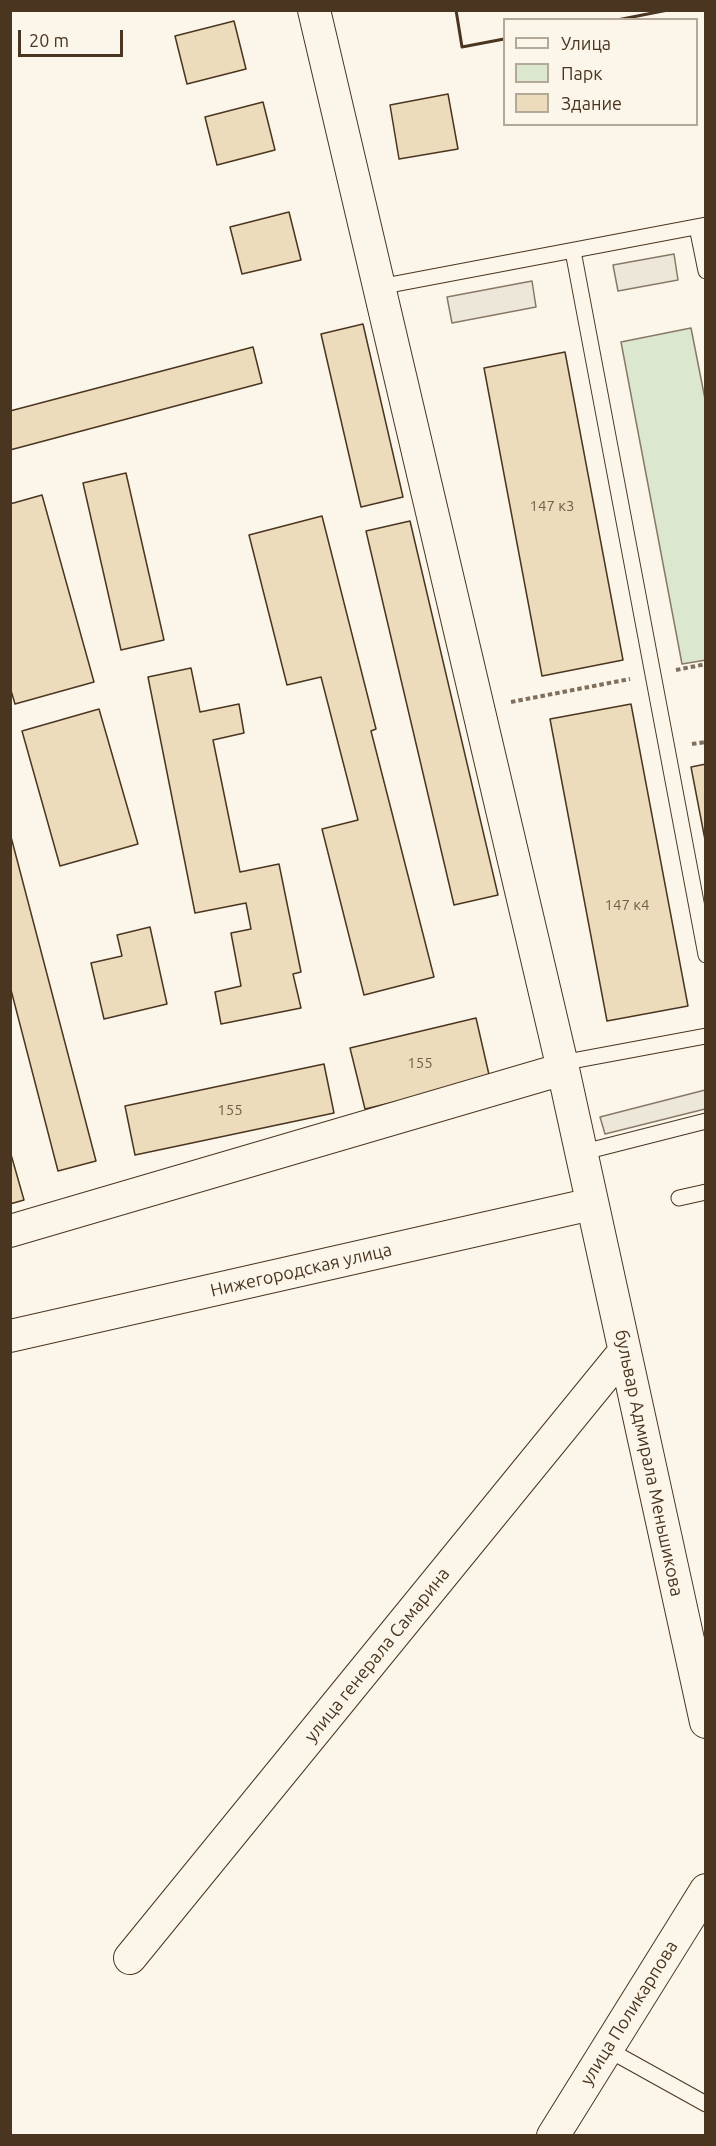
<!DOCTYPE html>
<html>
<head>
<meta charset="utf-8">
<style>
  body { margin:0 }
  #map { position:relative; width:716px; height:2146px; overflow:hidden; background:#fbf6e9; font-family:Ubuntu,sans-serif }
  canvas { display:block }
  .frame { position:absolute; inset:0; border:12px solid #4a3520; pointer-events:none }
  .legend { position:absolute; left:503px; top:18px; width:195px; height:108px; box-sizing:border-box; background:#fbf6e9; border:2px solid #b4a999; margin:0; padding:8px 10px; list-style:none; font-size:18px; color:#4a3520 }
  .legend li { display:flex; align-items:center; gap:12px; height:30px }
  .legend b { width:30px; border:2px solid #b4a999 }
  .scale { position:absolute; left:18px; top:30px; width:105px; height:27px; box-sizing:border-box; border:3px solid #4a3520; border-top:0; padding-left:8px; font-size:18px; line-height:21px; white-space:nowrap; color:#4a3520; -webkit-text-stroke:4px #fbf6e9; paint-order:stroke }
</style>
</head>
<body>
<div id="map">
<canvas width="716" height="2146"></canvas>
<div class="frame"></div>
<ul class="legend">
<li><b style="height:8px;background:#fbf6e9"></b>Улица</li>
<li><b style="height:16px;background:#dce7d0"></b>Парк</li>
<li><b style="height:16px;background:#ecdcbc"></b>Здание</li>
</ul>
<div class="scale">20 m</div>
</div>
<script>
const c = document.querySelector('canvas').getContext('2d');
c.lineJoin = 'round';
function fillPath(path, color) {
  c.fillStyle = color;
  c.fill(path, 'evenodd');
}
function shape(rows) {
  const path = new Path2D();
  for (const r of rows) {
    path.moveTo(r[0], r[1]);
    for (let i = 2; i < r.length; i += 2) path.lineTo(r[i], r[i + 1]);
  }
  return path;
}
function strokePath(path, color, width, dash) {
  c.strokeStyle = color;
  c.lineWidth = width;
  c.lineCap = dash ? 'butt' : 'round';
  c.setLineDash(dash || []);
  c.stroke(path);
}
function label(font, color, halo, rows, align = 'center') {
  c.font = font + ' Ubuntu,sans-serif';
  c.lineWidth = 4.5;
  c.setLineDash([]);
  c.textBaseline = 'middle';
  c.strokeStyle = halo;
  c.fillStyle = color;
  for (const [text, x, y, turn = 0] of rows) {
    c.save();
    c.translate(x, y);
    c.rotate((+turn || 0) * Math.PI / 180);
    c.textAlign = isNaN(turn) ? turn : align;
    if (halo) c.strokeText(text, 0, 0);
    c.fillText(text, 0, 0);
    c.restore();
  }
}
const green = shape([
  [691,328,706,404,706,660,682,664,621,342,691,328]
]);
fillPath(green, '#dce7d0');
strokePath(green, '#887966', 1.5);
const parking = shape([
  [674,254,678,280,618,291,613,265,674,254],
  [532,281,536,307,452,323,447,297,532,281],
  [705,1090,705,1109,605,1134,600,1117,705,1090]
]);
fillPath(parking, '#ede7d9');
strokePath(parking, '#887966', 1.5);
const building = shape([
  [234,21,246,69,187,84,175,36,234,21],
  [448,94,458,149,399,159,390,105,448,94],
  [263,102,275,150,217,165,205,117,263,102],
  [289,212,301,260,242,274,230,227,289,212],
  [363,324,403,497,361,507,321,334,363,324],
  [253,347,262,383,10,450,10,411,253,347],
  [565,352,623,660,542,676,484,368,565,352],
  [126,473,164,640,121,650,83,483,126,473],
  [42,495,94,682,15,704,10,687,10,504,42,495],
  [322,516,376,729,371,731,434,977,364,995,322,829,358,820,321,677,287,685,249,535,322,516],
  [410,521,498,895,454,905,366,531,410,521],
  [191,668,200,712,239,704,244,733,213,740,240,872,279,864,301,972,293,974,301,1008,221,1024,215,992,241,986,231,933,251,929,246,903,195,913,148,677,191,668],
  [631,704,688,1006,607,1021,550,719,631,704],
  [99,709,138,844,60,866,22,731,99,709],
  [706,764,706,845,691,767,706,764],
  [10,833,96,1161,58,1171,10,986,10,833],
  [150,927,167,1004,104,1019,91,963,122,956,117,935,150,927],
  [476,1018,490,1079,365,1109,350,1048,476,1018],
  [324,1064,334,1113,135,1155,125,1106,324,1064],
  [10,1151,24,1200,10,1204,10,1151]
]);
fillPath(building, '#ecdcbc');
strokePath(building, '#4a3520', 1.5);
const service = shape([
  [697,227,706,271],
  [573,251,706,955],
  [379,287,706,225],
  [561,1063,706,1036],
  [580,1153,706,1121],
  [679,1198,706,1192],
  [607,2049,706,2104]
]);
const minor = shape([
  [314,10,563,1069,706,1722],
  [10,1231,563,1069],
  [10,1336,592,1204],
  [130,1958,624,1352],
  [553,2136,706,1890]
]);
strokePath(service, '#4a3520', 17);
strokePath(minor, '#4a3520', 34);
strokePath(shape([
  [676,670,706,664],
  [511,702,630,679],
  [692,744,706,742]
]), '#7f6f5c', 4, [4.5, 3]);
strokePath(service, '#fbf6e9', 15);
strokePath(minor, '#fbf6e9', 32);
strokePath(shape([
  [456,10,462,47,504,39],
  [617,20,668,10]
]), '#4a3520', 3);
label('15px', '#725f47', null, [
  ["147 к3",552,506],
  ["147 к4",627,905],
  ["155",420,1063],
  ["155",230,1110]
]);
label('18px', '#4a3520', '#fbf6e9', [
  ["Нижегородская улица",301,1270,-13],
  ["бульвар Адмирала Меньшикова",649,1463,78],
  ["улица генерала Самарина",377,1655,-51],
  ["улица Поликарпова",629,2013,-58]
]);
</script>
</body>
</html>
